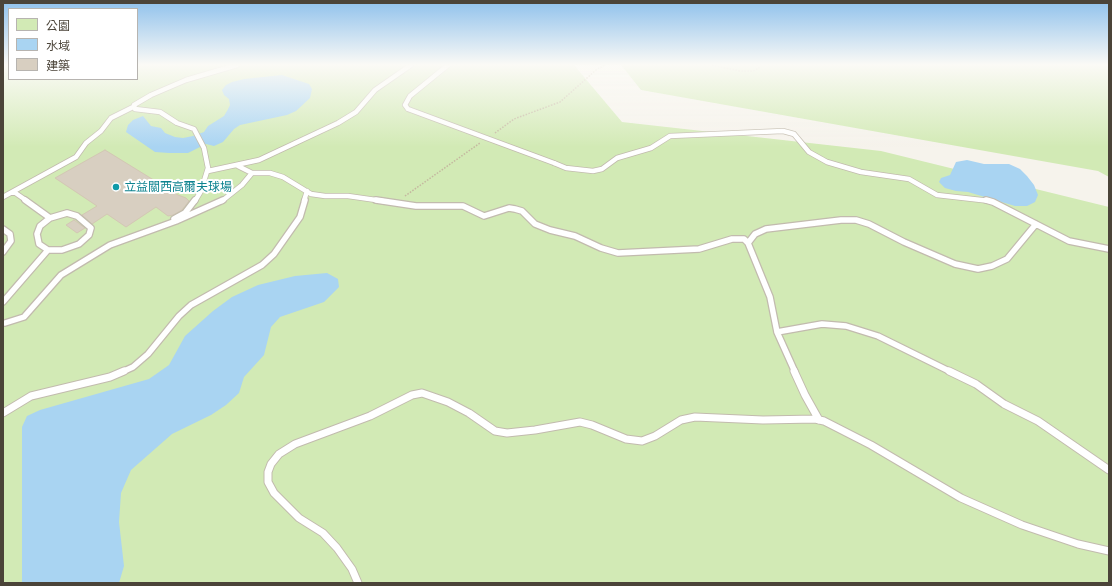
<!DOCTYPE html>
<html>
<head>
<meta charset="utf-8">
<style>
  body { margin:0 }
  #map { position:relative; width:1112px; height:586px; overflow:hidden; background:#f6f3ec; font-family:Ubuntu,"Noto Sans TC",sans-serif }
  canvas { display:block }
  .frame { position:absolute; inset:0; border:4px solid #4b4439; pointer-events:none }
  .legend { position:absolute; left:8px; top:8px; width:130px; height:72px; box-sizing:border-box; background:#fff; border:1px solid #b7b4b0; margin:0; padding:5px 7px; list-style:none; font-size:12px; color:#4b4439 }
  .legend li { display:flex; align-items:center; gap:8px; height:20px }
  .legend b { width:20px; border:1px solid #b7b4b0 }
</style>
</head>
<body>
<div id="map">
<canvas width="1112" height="586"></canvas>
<div class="frame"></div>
<ul class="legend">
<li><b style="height:11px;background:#d2eab5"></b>公園</li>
<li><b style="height:11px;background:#a9d4f2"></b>水域</li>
<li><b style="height:11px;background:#d8cfc1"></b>建築</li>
</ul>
</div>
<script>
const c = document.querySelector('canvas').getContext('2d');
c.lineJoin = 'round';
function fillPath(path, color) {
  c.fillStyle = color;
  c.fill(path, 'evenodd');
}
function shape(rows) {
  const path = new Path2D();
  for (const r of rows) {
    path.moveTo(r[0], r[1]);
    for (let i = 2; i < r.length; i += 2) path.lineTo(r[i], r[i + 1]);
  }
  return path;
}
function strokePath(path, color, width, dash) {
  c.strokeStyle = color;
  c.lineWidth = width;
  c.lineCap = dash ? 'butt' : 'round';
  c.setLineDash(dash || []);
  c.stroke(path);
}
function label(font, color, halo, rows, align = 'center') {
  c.font = font + ' Ubuntu,"Noto Sans TC",sans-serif';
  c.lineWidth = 4;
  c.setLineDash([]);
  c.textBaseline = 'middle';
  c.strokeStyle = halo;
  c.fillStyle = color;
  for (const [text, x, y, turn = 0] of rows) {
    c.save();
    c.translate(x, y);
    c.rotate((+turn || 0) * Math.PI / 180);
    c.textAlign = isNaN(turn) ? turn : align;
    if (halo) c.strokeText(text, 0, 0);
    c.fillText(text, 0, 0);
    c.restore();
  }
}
fillPath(shape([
  [3,65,9,65,9,79,137,79,137,65,574,65,622,122,881,151,1109,207,1109,583,3,583],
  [621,65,1109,65,1109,177,1098,171,641,90]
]), '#d2eab5');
fillPath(shape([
  [282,75,309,84,312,89,310,98,296,111,287,115,240,125,234,129,223,142,214,146,206,144,188,153,169,153,155,152,126,132,128,125,133,120,143,116,151,126,161,128,165,133,175,137,183,138,193,136,204,132,208,126,224,116,227,111,230,105,229,99,224,95,222,90,226,85,232,82,244,79],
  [967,160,984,164,1009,164,1020,169,1027,176,1034,185,1038,195,1035,202,1027,206,1015,206,968,192,956,191,945,188,939,182,941,178,950,175,956,162],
  [327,273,338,279,339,287,324,302,280,317,271,327,264,355,244,377,239,393,226,405,211,415,172,434,131,470,121,493,119,522,124,566,119,583,22,583,22,427,27,416,40,410,149,379,169,365,185,336,213,311,232,297,258,285,295,276]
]), '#a9d4f2');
const building = shape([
  [105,150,178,195,186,198,189,201,182,210,173,215,168,216,156,207,126,227,107,214,92,224,82,215,97,206,55,178,105,150],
  [74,220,85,228,77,233,66,225,74,220]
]);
fillPath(building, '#d8cfc1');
strokePath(building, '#d3c7b4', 1);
const laneFar2 = shape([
  [408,109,405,105,410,96,448,65],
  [554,163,566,168,593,171,602,169,617,158,651,148,670,136,783,131,794,134,809,152,827,162,861,172,909,179,937,195,990,201],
  [238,166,252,173],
  [208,171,259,160,338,123,356,112,375,90,411,65],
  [14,192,27,201],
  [3,197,76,157,86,143,101,131,111,118,133,107],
  [195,201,201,191,208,168,204,148,194,129,177,123,160,112,135,109,134,105,151,95,186,80,237,65],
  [222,201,242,185,252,173,270,173,283,177,311,194,325,196,348,196,383,201],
  [304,201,307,191]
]);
const laneFar1 = shape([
  [25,200,50,218],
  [376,200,416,206,463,206,484,216,509,208,515,209,522,211,535,224,550,230,575,236,601,248,618,253,699,249,732,239,744,239,748,243,770,297,777,332,822,324,846,326,878,336,951,372],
  [986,200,993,202,1069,241,1109,249],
  [67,213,77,216,91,228,89,235,79,244,62,250,48,250,39,244,37,234,40,226,50,218,67,213],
  [174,219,185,213,195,200],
  [3,229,10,234,11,241,3,252],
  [748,243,755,234,766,229,841,220,856,220,869,224,904,242,955,264,978,269,992,266,1007,259,1036,224],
  [3,302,48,250],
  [5,323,24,317,61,275,110,245,176,221,223,200],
  [777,332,795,372],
  [122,372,133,367,148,354,179,316,191,305,262,265,274,254,300,217,305,200]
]);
const lane = shape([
  [794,371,805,395,819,420],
  [949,371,976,384,1004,404,1038,421,1109,470],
  [3,413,31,396,110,377,124,371],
  [358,583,352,569,337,548,323,533,299,518,274,493,268,482,268,472,271,464,279,454,295,444,370,416,412,395,422,393,448,402,469,413,495,431,507,433,535,430,580,422,592,425,626,439,642,441,655,436,681,420,695,417,763,420,815,419,824,421,871,445,961,498,1022,525,1078,544,1109,551]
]);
strokePath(laneFar2, '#c2bbae', 6);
strokePath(laneFar1, '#c2bbae', 8);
strokePath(lane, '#c2bbae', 9);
strokePath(shape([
  [712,65,740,71,753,71,759,68,758,65],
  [495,133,514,119,560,102,596,70,605,65],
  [405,196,480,143]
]), '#c4b79f', 1.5, [1.5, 1.5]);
strokePath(laneFar2, '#fff', 4.5);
strokePath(laneFar1, '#fff', 5.5);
strokePath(lane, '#fff', 7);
const laneBridge = shape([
  [408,109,554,163]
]);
strokePath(laneBridge, '#c2bbae', 6, []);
strokePath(laneBridge, '#fff', 4.5);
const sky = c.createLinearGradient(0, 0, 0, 147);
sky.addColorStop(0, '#8fc1ec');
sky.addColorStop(0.44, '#fbfaf6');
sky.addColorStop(1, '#fbfaf600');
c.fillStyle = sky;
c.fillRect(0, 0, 1112, 147);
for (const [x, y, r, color] of [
  [116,187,4,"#0f9aa8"]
]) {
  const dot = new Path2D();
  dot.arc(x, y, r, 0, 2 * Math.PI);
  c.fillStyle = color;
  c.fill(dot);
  strokePath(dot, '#fff', 1.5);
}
label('12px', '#0d838f', '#fff', [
  ["立益關西高爾夫球場",124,187]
], 'left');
</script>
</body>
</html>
